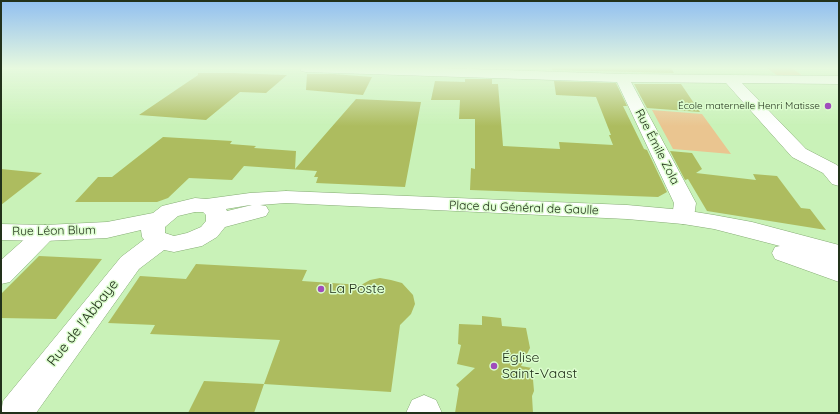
<!DOCTYPE html>
<html>
<head>
<meta charset="utf-8">
<style>
  body { margin:0 }
  #map { position:relative; width:840px; height:414px; overflow:hidden; background:#c9f2b8; font-family:Quicksand,sans-serif }
  canvas { display:block }
  .frame { position:absolute; inset:0; border:2px solid #22311b; pointer-events:none }
</style>
</head>
<body>
<div id="map">
<canvas width="840" height="414"></canvas>
<div class="frame"></div>
</div>
<script>
const c = document.querySelector('canvas').getContext('2d');
c.lineJoin = 'round';
function fillPath(path, color) {
  c.fillStyle = color;
  c.fill(path, 'evenodd');
}
function shape(rows) {
  const path = new Path2D();
  for (const r of rows) {
    path.moveTo(r[0], r[1]);
    for (let i = 2; i < r.length; i += 2) path.lineTo(r[i], r[i + 1]);
  }
  return path;
}
function strokePath(path, color, width, dash) {
  c.strokeStyle = color;
  c.lineWidth = width;
  c.lineCap = dash ? 'butt' : 'round';
  c.setLineDash(dash || []);
  c.stroke(path);
}
function label(font, color, halo, rows, align = 'center') {
  c.font = font + ' Quicksand,sans-serif';
  c.lineWidth = 3;
  c.setLineDash([]);
  c.textBaseline = 'middle';
  c.strokeStyle = halo;
  c.fillStyle = color;
  for (const [text, x, y, turn = 0] of rows) {
    c.save();
    c.translate(x, y);
    c.rotate((+turn || 0) * Math.PI / 180);
    c.textAlign = isNaN(turn) ? turn : align;
    if (halo) c.strokeText(text, 0, 0);
    c.fillText(text, 0, 0);
    c.restore();
  }
}
fillPath(shape([
  [767,68,792,68,803,76,778,76],
  [652,110,702,114,731,154,673,149]
]), '#eac590');
fillPath(shape([
  [552,68,671,68,674,73,552,70],
  [198,73,234,73,287,75,266,93,240,92,206,120,139,115,198,75],
  [307,74,334,74,372,77,363,95,306,90],
  [465,79,492,79,492,84,498,84,503,146,560,149,559,142,613,145,609,135,611,135,596,97,556,95,554,81,616,83,627,106,623,106,644,149,647,150,667,192,658,197,470,190,471,168,475,169,475,119,459,119,460,100,431,100,435,81,465,82],
  [634,84,681,84,700,112,647,108],
  [356,99,421,102,405,187,316,183,318,177,314,177,317,171,244,166,232,180,189,178,168,198,157,202,75,202,98,177,112,177,163,137,232,141,230,144,256,146,254,148,296,151,295,169],
  [670,151,692,153,702,169,696,173,756,180,753,174,777,176,801,208,810,209,826,230,707,211,688,179,685,180],
  [1,169,42,173,1,205],
  [39,256,102,259,56,319,1,318,1,294],
  [196,264,307,270,302,281,361,285,370,280,380,278,391,280,402,283,413,295,415,304,411,314,400,325,391,392,264,384,280,340,150,334,155,325,108,323,140,276,186,279],
  [482,316,501,318,502,326,526,328,530,348,521,366,532,368,534,391,532,396,533,413,455,413,459,388,456,385,475,368,457,364,461,345,458,344,459,324,482,325],
  [204,381,264,384,254,413,188,413]
]), '#adbc5f');
const minor = shape([
  [300,68,443,68,622,74,839,76,839,84,742,83,806,149,837,165,839,167,839,186,832,184,823,173,792,157,726,83,631,82,696,203,694,217,691,222,683,224,675,222,672,217,674,203,617,82,306,72,301,71,300,68],
  [45,225,53,228,57,233,53,238,10,282,1,284,1,260,37,228,45,225],
  [159,233,168,235,171,241,168,247,139,269,36,413,1,413,3,401,121,257,150,235,159,233],
  [424,395,436,400,442,413,406,413,412,400,424,395]
]);
const tertiary = shape([
  [286,191,627,205,683,210,714,215,752,222,839,245,839,263,836,262,839,263,839,282,775,259,772,253,775,247,780,246,714,229,683,224,627,219,286,203,260,205,266,206,269,211,266,216,225,227,217,237,202,246,174,252,150,247,142,237,141,230,107,238,45,241,1,240,1,224,45,225,107,222,153,213,162,206,195,198,206,199,250,193,286,191],
  [250,205,252,205,227,211,226,209,250,205],
  [195,212,203,212,206,215,206,221,201,227,187,233,174,236,165,233,165,227,178,216,195,212]
]);
strokePath(minor, '#85ab74', 1);
strokePath(tertiary, '#85ab74', 1);
fillPath(minor, '#fff');
fillPath(tertiary, '#fff');
const sky = c.createLinearGradient(0, 0, 0, 126);
sky.addColorStop(0, '#91bff0');
sky.addColorStop(0.54, '#e7f9df');
sky.addColorStop(1, '#e7f9df00');
c.fillStyle = sky;
c.fillRect(0, 0, 840, 126);
for (const [x, y, r, color] of [
  [828,106,4,"#a04dbc"],
  [321,289,4,"#a04dbc"],
  [494,366,4,"#a04dbc"]
]) {
  const dot = new Path2D();
  dot.arc(x, y, r, 0, 2 * Math.PI);
  c.fillStyle = color;
  c.fill(dot);
  strokePath(dot, '#dcfdce', 1.5);
}
label('10px', '#22311b', '#dcfdce', [
  ["École maternelle Henri Matisse",820,106]
], 'right');
label('12px', '#22311b', '#dcfdce', [
  ["Rue Émile Zola",657,147,63],
  ["Place du Général de Gaulle",524,208,2],
  ["Rue Léon Blum",54,231,-1]
]);
label('14px', '#22311b', '#dcfdce', [
  ["La Poste",329,289],
  ["Église",502,358],
  ["Saint-Vaast",502,374]
], 'left');
label('14px', '#22311b', '#dcfdce', [
  ["Rue de l'Abbaye",83,323,-52]
]);
</script>
</body>
</html>
